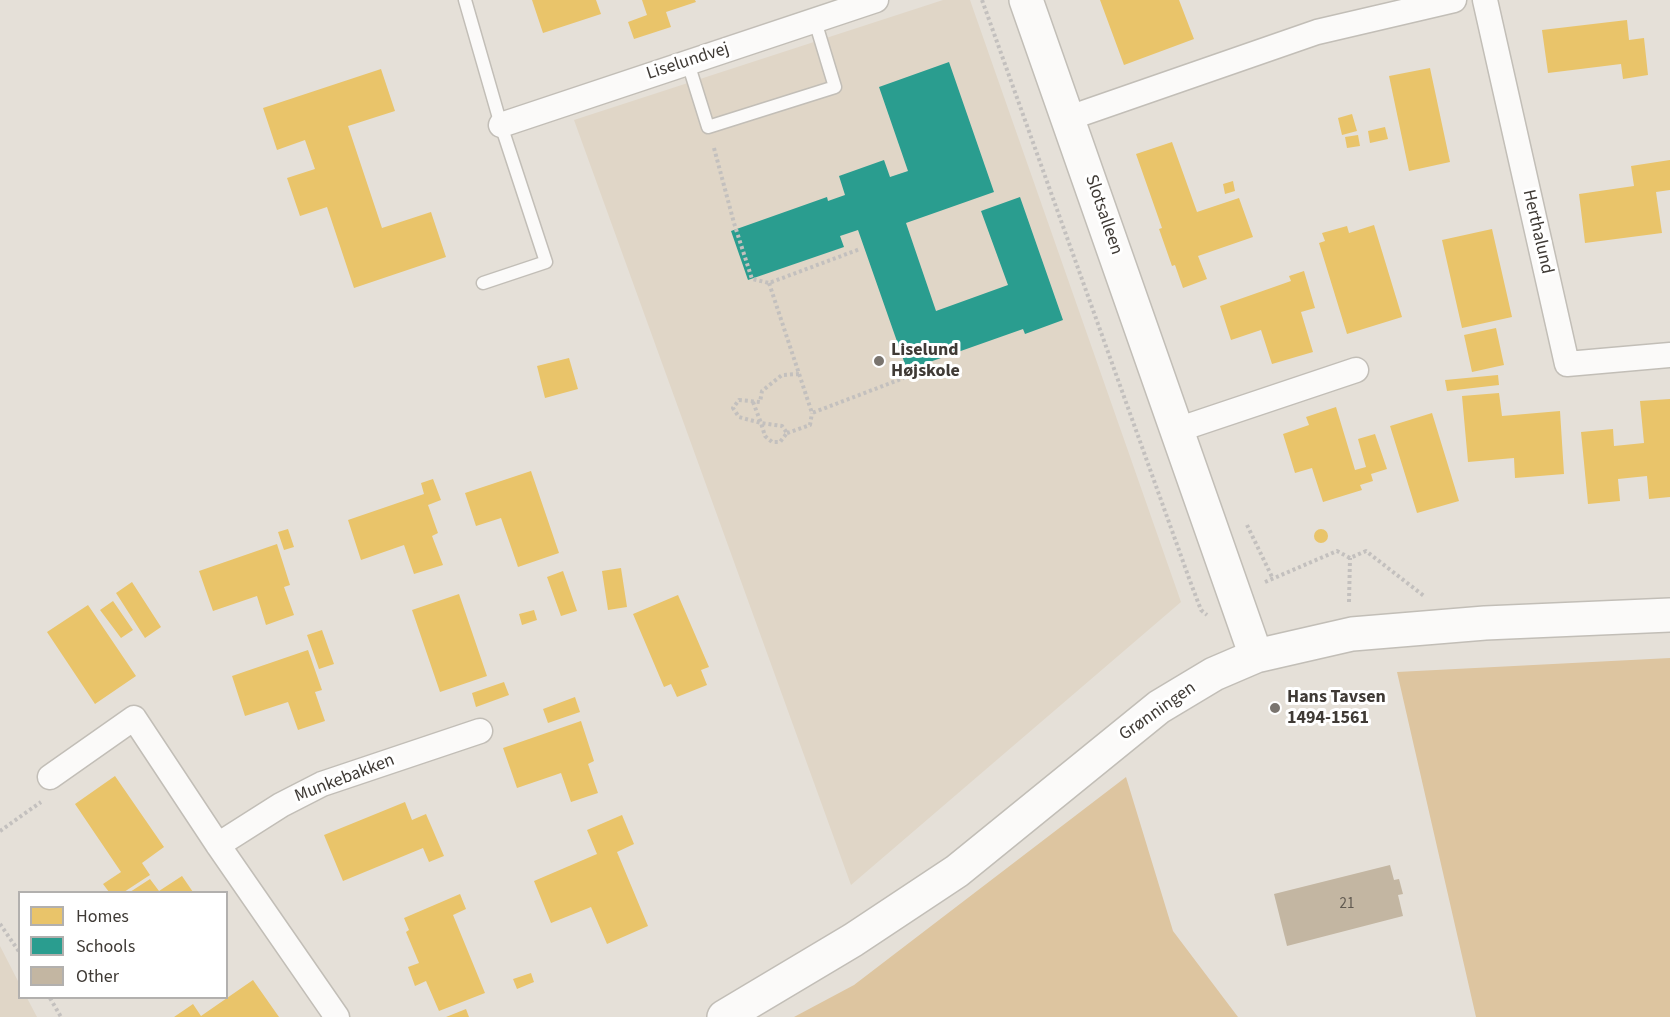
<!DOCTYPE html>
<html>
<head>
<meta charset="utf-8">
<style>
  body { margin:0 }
  #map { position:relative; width:1670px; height:1017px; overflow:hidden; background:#e5e0d8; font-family:"Source Sans 3",sans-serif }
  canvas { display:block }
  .legend { position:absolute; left:18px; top:891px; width:210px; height:108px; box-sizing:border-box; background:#fff; border:2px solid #b2b0ae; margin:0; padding:8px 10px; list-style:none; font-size:18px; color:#3f3a35 }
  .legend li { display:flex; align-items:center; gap:12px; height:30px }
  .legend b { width:30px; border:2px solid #b2b0ae }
</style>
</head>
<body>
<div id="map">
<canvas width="1670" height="1017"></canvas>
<ul class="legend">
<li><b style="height:16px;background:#e9c46a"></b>Homes</li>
<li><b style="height:16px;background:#2a9d8f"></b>Schools</li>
<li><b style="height:16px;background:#c3b6a2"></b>Other</li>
</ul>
</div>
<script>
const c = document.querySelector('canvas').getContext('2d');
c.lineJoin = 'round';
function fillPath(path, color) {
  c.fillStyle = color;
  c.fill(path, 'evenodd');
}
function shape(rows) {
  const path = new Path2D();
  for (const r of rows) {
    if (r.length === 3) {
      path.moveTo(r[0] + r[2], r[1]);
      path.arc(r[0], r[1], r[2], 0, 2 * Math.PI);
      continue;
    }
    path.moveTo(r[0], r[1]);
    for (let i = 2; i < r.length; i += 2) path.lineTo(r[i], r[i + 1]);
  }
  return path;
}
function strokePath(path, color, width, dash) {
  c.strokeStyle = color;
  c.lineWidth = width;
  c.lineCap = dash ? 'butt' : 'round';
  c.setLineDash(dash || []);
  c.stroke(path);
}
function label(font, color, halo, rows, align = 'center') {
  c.font = font + ' "Source Sans 3",sans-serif';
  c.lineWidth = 6;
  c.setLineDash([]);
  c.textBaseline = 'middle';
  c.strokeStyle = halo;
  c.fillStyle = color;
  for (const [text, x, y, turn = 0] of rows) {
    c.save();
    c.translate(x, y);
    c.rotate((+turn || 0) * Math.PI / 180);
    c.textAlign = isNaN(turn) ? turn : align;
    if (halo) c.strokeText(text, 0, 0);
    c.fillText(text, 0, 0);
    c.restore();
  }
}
fillPath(shape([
  [943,0,970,0,1181,602,851,885,574,120],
  [0,946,19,983,20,998,27,998,37,1017,0,1017]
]), '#e0d6c7');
fillPath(shape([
  [1670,658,1670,1017,1476,1017,1397,672],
  [1126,777,1173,931,1238,1017,794,1017,854,985]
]), '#ddc5a0');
fillPath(shape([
  [532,0,596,0,601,14,543,33],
  [642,0,695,0,696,2,666,12,671,27,634,39,628,22,647,15],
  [1100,0,1179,0,1194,39,1124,65],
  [1627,20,1629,40,1644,38,1648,75,1623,79,1621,64,1548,73,1542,30],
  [1430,68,1450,162,1409,171,1389,76],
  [381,69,395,111,348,126,382,228,431,212,446,257,354,288,327,207,300,216,287,178,315,169,305,140,277,150,263,108],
  [1352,114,1357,131,1342,135,1338,118],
  [1385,127,1388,139,1370,143,1368,131],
  [1358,135,1360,146,1347,148,1345,137],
  [1172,142,1197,212,1239,198,1253,237,1198,256,1207,279,1183,288,1175,265,1172,266,1159,229,1162,228,1136,154],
  [1670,160,1670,190,1656,192,1662,233,1585,243,1579,194,1634,186,1631,166],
  [1233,181,1235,191,1225,194,1223,184],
  [1374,225,1402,317,1347,334,1319,243,1325,241,1322,233,1347,226,1349,233],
  [1492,229,1512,317,1462,328,1442,240],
  [1304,271,1315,308,1301,312,1313,352,1272,364,1261,330,1231,340,1220,306,1291,281,1289,276],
  [1496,328,1504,365,1472,372,1464,335],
  [569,358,578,389,545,398,537,366],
  [1498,375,1499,385,1447,391,1445,380],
  [1499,393,1502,416,1560,411,1564,474,1515,478,1514,458,1468,462,1462,396],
  [1670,399,1670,497,1649,499,1647,476,1618,479,1620,501,1588,504,1581,432,1613,429,1614,446,1644,443,1640,401],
  [1336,407,1355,470,1366,467,1358,439,1375,434,1387,469,1371,474,1373,481,1360,485,1362,490,1323,502,1312,468,1295,473,1283,434,1309,425,1306,417],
  [1432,413,1459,501,1417,513,1390,426],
  [531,471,559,553,518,567,501,518,476,526,465,493],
  [433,479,441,500,428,505,438,533,432,536,443,565,414,574,404,545,361,560,348,520,424,494,421,483],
  [1321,536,7],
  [288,529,294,547,284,550,278,532],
  [277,544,290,585,284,587,294,615,266,625,257,596,213,611,199,571],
  [621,568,627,607,608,610,602,571],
  [563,571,577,611,561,616,547,577],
  [132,582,161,627,145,638,116,593],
  [459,594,487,676,440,692,412,610],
  [678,595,709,667,701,670,707,685,677,697,671,684,664,687,633,614],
  [113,601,133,630,121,638,100,610],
  [88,605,136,676,95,704,47,632],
  [534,610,537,620,522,625,519,614],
  [322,630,334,664,319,669,307,635],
  [308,650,322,690,315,692,325,721,298,730,288,702,245,716,232,676],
  [504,682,509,695,476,707,472,693],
  [575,697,580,712,548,723,543,709],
  [581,721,594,761,588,764,598,793,571,802,561,773,517,788,503,748],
  [115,776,164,847,142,863,150,875,124,892,109,892,103,884,121,872,75,804],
  [405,802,412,820,426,814,444,856,429,862,423,848,343,881,324,835],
  [622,815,634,844,617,852,648,926,607,944,591,907,551,923,534,881,597,854,587,830],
  [182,876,193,892,130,892,150,879,159,891],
  [460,894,466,909,453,915,485,993,439,1011,426,981,415,986,408,967,419,963,406,932,409,930,404,918],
  [531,973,534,982,517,989,513,979],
  [253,980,279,1017,174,1017,193,1004,201,1016],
  [466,1009,469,1017,446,1017]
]), '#e9c46a');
fillPath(shape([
  [949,62,994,192,906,223,936,311,1008,285,981,211,1020,197,1063,320,1025,334,1023,329,907,370,858,230,840,236,844,247,748,280,731,231,827,197,828,201,845,195,839,176,884,160,890,177,908,171,879,87]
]), '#2a9d8f');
fillPath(shape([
  [1390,865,1394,880,1399,879,1403,894,1398,895,1403,916,1287,946,1274,894]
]), '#c3b6a2');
const lane = shape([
  [465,0,501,125,546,262,483,283],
  [688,63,708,127,835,87,815,21]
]);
const street = shape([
  [1485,0,1567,364,1670,355],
  [1069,118,1317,32,1454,0],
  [501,125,876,0],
  [1177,430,1356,370],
  [50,777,134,718,218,845,337,1017],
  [218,845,281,805,322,784,480,731]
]);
const secondary = shape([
  [1026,0,1256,656],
  [724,1017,853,940,957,871,1159,707,1214,674,1256,656,1352,634,1485,623,1670,615]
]);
strokePath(lane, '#c2beb7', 15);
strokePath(street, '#c2beb7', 27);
strokePath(secondary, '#c2beb7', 36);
strokePath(shape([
  [982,0,1190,581,1201,610,1207,615],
  [714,148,734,223,752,279,769,283,860,249],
  [769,283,812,413,909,376],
  [753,402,761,423,765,436,772,442,780,442,787,433,782,426,761,423,754,421,746,419,739,417,733,408,739,400,760,402,762,391,782,375,799,374],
  [787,433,810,425,812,413],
  [1247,525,1273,579],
  [1265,582,1337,551,1350,558,1366,551,1424,596],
  [1349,602,1350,558],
  [0,831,41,802],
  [0,924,20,953],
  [50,998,61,1017]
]), '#c3c0be', 4, [3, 3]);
strokePath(lane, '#fbfaf9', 12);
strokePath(street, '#fbfaf9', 24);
strokePath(secondary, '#fbfaf9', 33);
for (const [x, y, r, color] of [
  [879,361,6,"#79746e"],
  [1275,708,6,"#79746e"]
]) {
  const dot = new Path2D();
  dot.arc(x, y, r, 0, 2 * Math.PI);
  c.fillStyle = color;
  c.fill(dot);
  strokePath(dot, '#fff', 2);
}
label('15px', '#605950', null, [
  ["21",1347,905]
]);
label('18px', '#3f3a35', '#fff', [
  ["Liselundvej",688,62,-18],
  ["Slotsalleen",1103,215,71],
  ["Herthalund",1537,232,77],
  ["Grønningen",1158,712,-35],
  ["Munkebakken",345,779,-21]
]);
label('bold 18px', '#3f3a35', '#fff', [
  ["Liselund",891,351],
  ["Højskole",891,372],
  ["Hans Tavsen",1287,698],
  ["1494-1561",1287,719]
], 'left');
</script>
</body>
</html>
